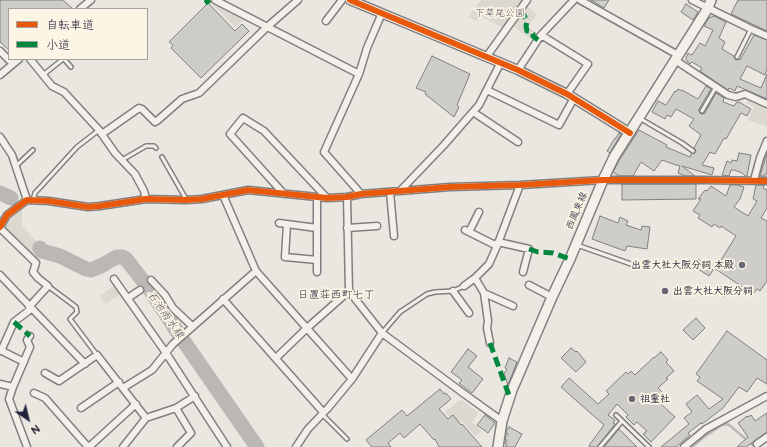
<!DOCTYPE html>
<html>
<head>
<meta charset="utf-8">
<style>
  body { margin:0 }
  #map { position:relative; width:767px; height:447px; overflow:hidden; background:#eae7e0; font-family:"Balsamiq Sans","Klee One",sans-serif }
  canvas { display:block }
  .legend { position:absolute; left:8px; top:8px; width:140px; height:52px; box-sizing:border-box; background:#fcf5e5; border:1px solid #a5a1a1; margin:0; padding:5px 7px; list-style:none; font-size:12px; color:#22223b }
  .legend li { display:flex; align-items:center; gap:8px; height:20px }
  .legend b { width:20px; border:1px solid #a5a1a1 }
  .north { position:absolute; left:8px; top:399px; width:40px; height:40px; -webkit-text-stroke:3px #fcf5e5; paint-order:stroke; rotate:145deg; font-size:11px; font-weight:700; line-height:16px; text-align:center; color:#22223b }
  .north::after { content:''; display:block; margin:auto; width:14px; height:18px; background:#22223b; clip-path:polygon(50% 0,100% 100%,50% 72%,0 100%) }
</style>
</head>
<body>
<div id="map">
<canvas width="767" height="447"></canvas>
<ul class="legend">
<li><b style="height:5px;background:#e8590c"></b>自転車道</li>
<li><b style="height:5px;background:#00873e"></b>小道</li>
</ul>
<div class="north">N</div>
</div>
<script>
const c = document.querySelector('canvas').getContext('2d');
c.lineJoin = 'round';
function fillPath(path, color) {
  c.fillStyle = color;
  c.fill(path, 'evenodd');
}
function shape(rows) {
  const path = new Path2D();
  for (const r of rows) {
    path.moveTo(r[0], r[1]);
    for (let i = 2; i < r.length; i += 2) path.lineTo(r[i], r[i + 1]);
  }
  return path;
}
function strokePath(path, color, width, dash) {
  c.strokeStyle = color;
  c.lineWidth = width;
  c.lineCap = dash ? 'butt' : 'round';
  c.setLineDash(dash || []);
  c.stroke(path);
}
function label(font, color, halo, rows, align = 'center') {
  c.font = font + ' "Balsamiq Sans","Klee One",sans-serif';
  c.lineWidth = 3.5;
  c.setLineDash([]);
  c.textBaseline = 'middle';
  c.strokeStyle = halo;
  c.fillStyle = color;
  for (const [text, x, y, turn = 0] of rows) {
    c.save();
    c.translate(x, y);
    c.rotate((+turn || 0) * Math.PI / 180);
    c.textAlign = isNaN(turn) ? turn : align;
    if (halo) c.strokeText(text, 0, 0);
    c.fillText(text, 0, 0);
    c.restore();
  }
}
fillPath(shape([
  [481,0,524,0,503,28,480,16,476,21,468,17],
  [212,4,228,12,244,19,236,28],
  [527,6,537,14,528,27,538,34,533,41,513,26],
  [749,99,767,107,767,127,748,120,754,107,746,103],
  [22,209,22,225,41,247,38,250,42,255,39,260,6,229,6,225,14,215],
  [114,286,120,294,106,304,100,296],
  [462,400,479,413,472,422,482,431,475,436,462,421,456,425,445,412,458,401]
]), '#dcd8d0');
strokePath(shape([
  [692,447,704,437,722,425,728,424,755,447]
]), '#bab7b5', 2.5);
strokePath(shape([
  [0,193,11,198],
  [40,248,42,251,60,256,86,269,91,270,103,265,111,260,117,257,122,257,126,259,151,291,176,330,257,447]
]), '#bab7b5', 15);
const building = shape([
  [0,0,63,0,73,9,9,9,9,50,0,42,0,0],
  [591,0,609,0,604,8,591,0],
  [738,0,767,0,767,31,731,14,738,0],
  [208,3,235,31,242,24,249,31,201,78,171,48,173,45,169,42,208,3],
  [686,4,698,12,693,20,681,12,686,4],
  [714,16,726,22,719,38,725,42,722,49,734,56,734,58,736,60,739,59,740,60,754,35,767,40,767,69,765,75,747,66,740,79,761,88,767,74,767,99,737,86,735,91,729,88,728,90,700,71,702,68,692,62,690,64,686,60,686,58,688,53,690,55,690,54,692,55,700,43,705,46,713,30,704,26,709,18,714,16],
  [432,56,470,74,457,105,459,107,454,117,425,94,426,92,416,88,432,56],
  [706,86,711,89,699,109,699,112,701,114,703,114,705,113,716,93,724,98,723,102,734,106,736,103,739,102,751,109,747,116,741,113,726,139,724,138,715,154,710,152,702,165,714,168,712,175,682,166,695,176,686,176,678,173,680,166,676,165,662,160,654,171,641,162,633,176,619,176,613,172,620,159,639,130,667,145,666,147,690,157,691,154,695,153,696,150,694,148,701,135,689,126,694,119,676,109,671,117,667,115,665,119,652,112,658,101,666,105,675,91,676,92,678,89,682,91,682,90,698,99,706,86],
  [619,133,621,134,610,153,607,151,615,138,616,138,619,133],
  [739,153,751,155,747,176,745,176,742,173,734,170,731,170,729,176,722,175,727,161,731,163,732,160,737,161,739,153],
  [767,153,767,174,765,174,765,176,760,176,767,153],
  [696,184,696,199,622,200,622,184,696,184],
  [730,185,738,185,744,187,740,199,734,207,748,216,757,201,753,199,756,185,764,185,763,188,767,190,767,208,761,218,767,221,767,281,760,291,757,289,753,294,714,268,720,260,721,260,736,236,721,226,720,228,714,224,712,227,698,218,700,215,693,211,701,199,698,199,705,190,707,191,711,186,726,196,730,185],
  [600,216,618,223,620,217,628,221,626,225,641,230,642,226,650,227,647,249,627,246,625,251,592,239,600,216],
  [698,259,713,270,709,276,695,267,696,266,694,265,698,259],
  [721,287,728,291,724,297,718,293,721,287],
  [696,318,705,328,693,340,683,330,696,318],
  [727,331,767,360,767,384,757,378,747,392,739,387,723,408,702,424,701,423,688,433,690,435,676,447,661,447,689,424,684,418,692,412,686,404,697,395,709,409,723,399,697,381,700,377,696,374,727,331],
  [571,348,576,352,577,351,586,362,576,372,561,358,571,348],
  [468,349,477,356,468,367,483,379,472,393,459,383,462,380,451,372,468,349],
  [661,352,668,360,666,362,674,371,666,378,668,379,658,388,668,398,661,404,675,417,651,442,643,434,647,431,637,422,634,425,626,417,628,415,617,404,608,415,615,420,613,423,615,424,597,447,589,447,590,444,604,425,561,387,569,378,598,404,609,394,606,391,626,372,628,374,631,371,635,375,654,357,654,358,661,352],
  [509,358,517,362,508,385,504,374,507,369,505,368,509,358],
  [440,389,444,394,446,393,451,399,439,409,448,419,453,415,461,425,462,424,482,447,439,447,435,439,434,440,420,424,404,438,400,433,388,443,391,447,372,447,366,440,402,410,407,416,440,389],
  [767,413,767,432,746,447,737,447,748,437,738,423,747,416,748,417,751,415,755,421,767,413],
  [485,415,495,423,488,433,477,425,485,415],
  [509,427,522,434,515,447,505,447,507,444,505,443,507,440,505,440,505,438,508,434,506,433,506,432,509,427],
  [619,429,637,447,604,447,619,429]
]);
fillPath(building, '#cfcdc9');
strokePath(building, '#807f81', 1);
const service = shape([
  [737,57,751,29],
  [64,59,71,67],
  [43,75,63,59],
  [702,111,716,87],
  [641,119,682,143,693,151],
  [162,157,186,199],
  [122,160,146,146,154,146,156,148],
  [16,166,33,150],
  [33,200,35,193,77,147,99,130],
  [577,245,631,264],
  [48,286,76,307,77,312,70,319,97,355],
  [382,333,400,312,427,294,435,292,453,291,464,286],
  [322,414,347,439],
  [616,415,649,447],
  [600,447,622,421]
]);
const minor = shape([
  [215,0,359,74],
  [580,0,678,55],
  [692,0,751,29,767,36],
  [80,9,91,0],
  [326,21,342,0],
  [541,35,588,64,567,94],
  [0,51,13,64],
  [487,56,527,0],
  [30,59,52,86,64,92,99,130,115,153,135,174,144,191,146,199],
  [675,60,728,95,736,97,745,94,767,104],
  [518,70,541,35,574,0],
  [0,75,19,59],
  [487,90,559,125,574,98],
  [473,112,518,142],
  [102,134,139,108,142,109,155,122,158,120,182,99,199,93,267,27,298,0],
  [0,137,12,155,27,200],
  [754,180,760,158,767,141],
  [400,191,444,145,479,105,501,62],
  [390,192,394,236],
  [284,194,230,134,243,118,264,131,327,198],
  [361,194,324,152,359,74,367,48,382,13],
  [223,195,256,271,352,379],
  [347,197,349,291,382,333,463,393,502,421],
  [279,223,317,228],
  [287,224,285,257,317,260],
  [0,227,7,215,27,200,49,201,88,207,100,206,146,199,186,200,202,199,248,190,327,198,347,197,361,194,450,187,520,185,603,180,702,180,767,181],
  [0,228,36,263,33,272,38,278,48,286,29,307],
  [347,228,377,226],
  [465,230,497,246],
  [469,232,479,212],
  [498,242,529,249,523,272],
  [317,272,317,197],
  [0,275,85,364],
  [475,278,484,293,488,321,487,328,490,343],
  [114,279,166,353,227,447],
  [151,280,165,295,173,308,192,326],
  [529,285,552,297],
  [464,286,475,278,489,264,497,246,520,185],
  [453,291,469,313],
  [484,293,513,306],
  [128,298,140,290],
  [223,299,323,412],
  [0,350,24,362],
  [1,351,14,322,31,309],
  [276,358,307,328,349,291],
  [45,373,59,381,97,355,146,418,176,408],
  [0,384,13,387],
  [123,388,152,370,173,344,256,271],
  [34,393,45,398,88,447],
  [81,408,119,382],
  [757,444,767,437],
  [27,447,9,399,13,387,30,347,27,340,30,336],
  [89,447,136,404],
  [123,447,146,418],
  [177,447,191,433,176,408,195,396],
  [296,447,308,429,328,408,352,379,382,333],
  [684,447,706,429,767,396]
]);
const tertiary = shape([
  [350,0,518,70,567,94,630,133]
]);
const secondary = shape([
  [498,447,502,421,512,390,552,297,570,259,603,180,614,157,708,8,711,0]
]);
strokePath(service, '#807f81', 6);
strokePath(minor, '#807f81', 9);
strokePath(tertiary, '#807f81', 11);
strokePath(secondary, '#807f81', 12);
strokePath(service, '#f3f0ea', 3);
strokePath(minor, '#f3f0ea', 6);
strokePath(tertiary, '#f3f0ea', 8);
strokePath(secondary, '#f3f0ea', 9);
strokePath(shape([
  [205,3,210,0],
  [519,11,524,15,527,22,526,26,527,31,530,31,533,34,533,36,538,40],
  [529,249,538,252,553,253,570,259],
  [14,322,30,336],
  [490,343,510,398]
]), '#00873e', 5, [10, 5]);
strokePath(shape([
  [350,0,518,70,567,94,630,133],
  [0,227,7,215,27,200,49,201,88,207,100,206,146,199,186,200,202,199,248,190,327,198,347,197,361,194,450,187,520,185,603,180,702,180,767,181]
]), '#e8590c', 6);
for (const [x, y, r, color] of [
  [742,265,4,"#686775"],
  [665,291,4,"#686775"],
  [632,399,4,"#686775"]
]) {
  const dot = new Path2D();
  dot.arc(x, y, r, 0, 2 * Math.PI);
  c.fillStyle = color;
  c.fill(dot);
  strokePath(dot, '#fcf5e5', 1.5);
}
label('10px', '#575564', '#fcf5e5', [
  ["下草尾公園",500,13]
]);
label('10px', '#22223b', '#fcf5e5', [
  ["西鳳東線",577,211,-67]
]);
label('bold 10px', '#22223b', '#fcf5e5', [
  ["出雲大社大阪分祠 本殿",734,265,"right"],
  ["出雲大社大阪分祠",673,291],
  ["祖霊社",640,399]
], 'left');
label('11px', '#22223b', '#fcf5e5', [
  ["日置荘西町七丁",336,295]
]);
label('italic 11px', '#575564', '#fcf5e5', [
  ["石池雨水線",165,315,55]
]);
</script>
</body>
</html>
